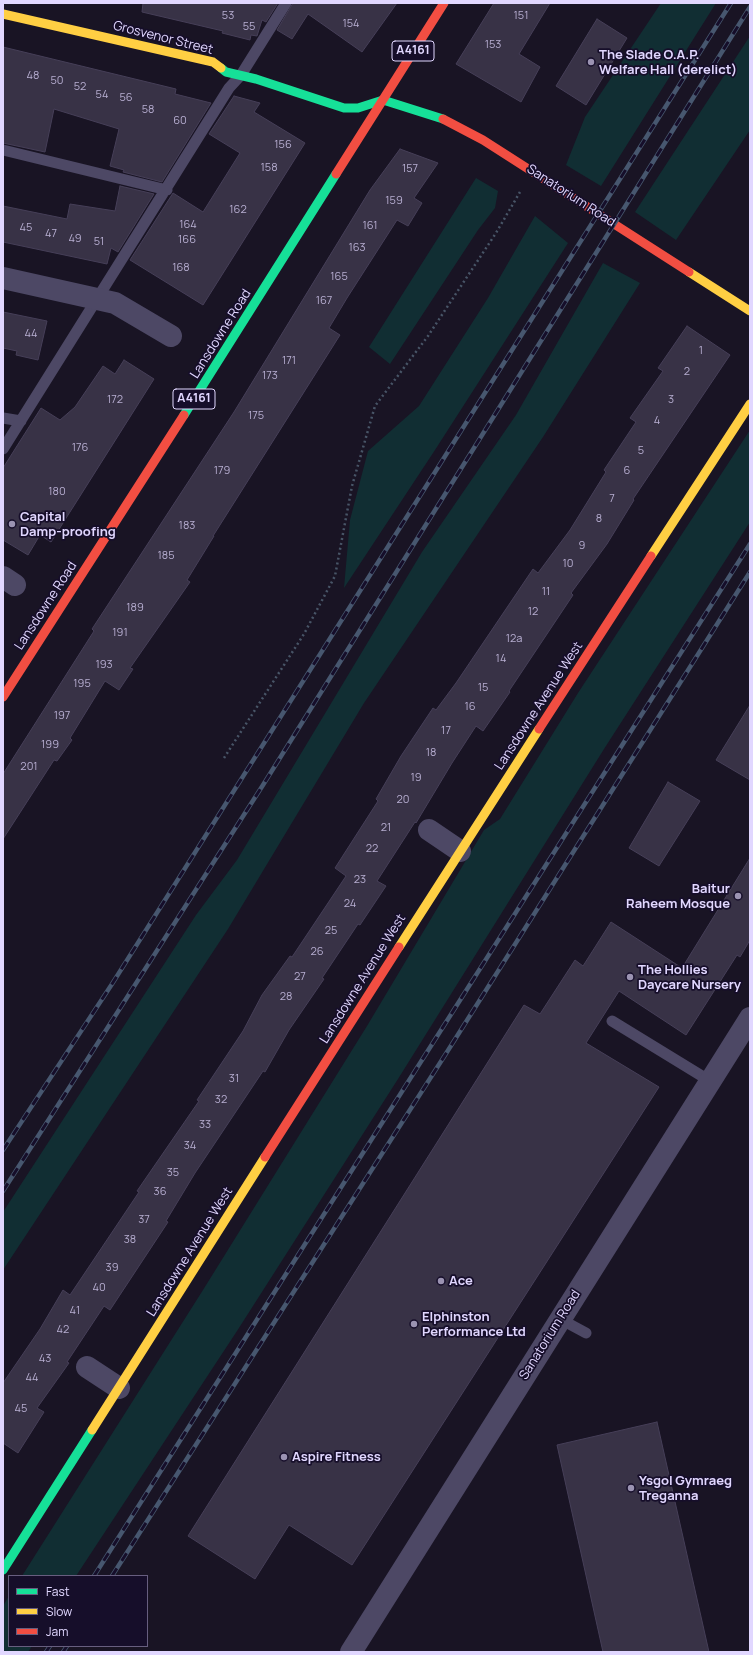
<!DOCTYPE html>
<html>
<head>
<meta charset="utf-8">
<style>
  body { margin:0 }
  #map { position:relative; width:753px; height:1655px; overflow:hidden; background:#191424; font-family:Manrope,sans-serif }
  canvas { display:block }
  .frame { position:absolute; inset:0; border:4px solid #e1d7ff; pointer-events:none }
  .legend { position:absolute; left:8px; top:1575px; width:140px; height:72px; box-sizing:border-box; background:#160e2a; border:1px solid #675e7f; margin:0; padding:5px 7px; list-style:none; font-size:12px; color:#e1d7ff }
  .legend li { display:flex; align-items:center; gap:8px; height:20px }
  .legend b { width:20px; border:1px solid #675e7f }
</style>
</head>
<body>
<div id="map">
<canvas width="753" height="1655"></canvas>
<div class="frame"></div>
<ul class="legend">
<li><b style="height:5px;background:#16e098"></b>Fast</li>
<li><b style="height:5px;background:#ffcf43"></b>Slow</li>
<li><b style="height:5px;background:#f24e42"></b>Jam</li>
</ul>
</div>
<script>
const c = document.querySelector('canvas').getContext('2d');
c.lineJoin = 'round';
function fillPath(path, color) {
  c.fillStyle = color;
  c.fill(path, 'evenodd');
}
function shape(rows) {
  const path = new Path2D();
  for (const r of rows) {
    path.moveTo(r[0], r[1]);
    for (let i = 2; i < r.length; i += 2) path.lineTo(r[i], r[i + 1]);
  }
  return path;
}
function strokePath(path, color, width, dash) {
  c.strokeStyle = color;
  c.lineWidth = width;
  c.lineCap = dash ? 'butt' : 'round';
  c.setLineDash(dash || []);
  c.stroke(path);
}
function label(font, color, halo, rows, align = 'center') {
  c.font = font + ' Manrope,sans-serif';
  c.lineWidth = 3.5;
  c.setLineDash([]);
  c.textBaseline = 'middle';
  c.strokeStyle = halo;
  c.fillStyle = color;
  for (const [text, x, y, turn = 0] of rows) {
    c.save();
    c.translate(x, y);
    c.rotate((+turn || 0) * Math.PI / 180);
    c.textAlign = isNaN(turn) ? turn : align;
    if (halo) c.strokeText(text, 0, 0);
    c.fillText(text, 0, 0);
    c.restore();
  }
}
fillPath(shape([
  [661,3,716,3,601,186,566,165,585,117],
  [750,36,750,130,676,240,635,212],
  [476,178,498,191,495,208,478,230,390,364,369,347],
  [535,216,568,243,435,450,344,588,350,520,368,451,419,406,488,298],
  [603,263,640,283,543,437,364,703,228,929,3,1270,3,1212,196,915,237,860,422,552,516,415],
  [750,430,750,522,604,749,398,1079,237,1331,76,1576,22,1576,203,1290,367,1026,484,830,500,819,578,693],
  [9,1596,9,1646,32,1646,28,1652,3,1652,3,1606]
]), '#112e33');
const building = shape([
  [143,3,278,3,266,22,262,20,257,36,251,35,250,40,222,33,223,31,142,12,143,3],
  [293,3,397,3,362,52,308,14,292,39,277,30,293,3],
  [494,3,550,3,519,54,540,67,521,102,456,64,494,3],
  [597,19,627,38,586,105,556,86,597,19],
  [3,47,176,89,175,94,211,103,162,182,123,172,124,170,110,166,119,129,54,109,45,152,3,143,3,47],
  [234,96,260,103,254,112,305,143,203,305,130,260,173,193,203,212,240,153,209,134,234,96],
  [400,149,438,163,414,198,422,203,408,226,397,220,347,298,329,328,340,335,213,536,214,536,187,580,190,582,130,668,133,669,119,690,105,681,70,738,72,740,57,761,54,760,3,839,3,774,94,631,92,629,234,412,370,190,400,149],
  [120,186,154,194,118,252,111,248,107,264,3,242,3,206,67,219,70,204,115,211,120,186],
  [3,312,47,321,38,360,16,355,17,351,3,348,3,312],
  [687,326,730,355,633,499,634,500,607,544,571,593,573,595,509,691,510,692,483,731,476,726,452,763,416,823,415,822,377,881,386,886,360,925,358,924,322,978,324,979,289,1030,265,1072,263,1071,195,1173,166,1221,168,1222,110,1310,104,1306,67,1362,69,1363,37,1408,44,1412,18,1453,3,1443,3,1383,40,1329,63,1290,70,1295,139,1192,137,1191,199,1101,197,1100,243,1031,262,995,290,956,292,957,346,876,335,868,378,801,376,799,401,756,433,708,436,710,456,683,533,569,538,573,570,530,606,472,604,470,636,422,630,418,663,371,658,368,687,326],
  [124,360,154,379,51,542,40,535,28,555,3,540,3,468,41,408,60,420,75,407,103,366,115,374,124,360],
  [750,705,750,780,716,760,750,705],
  [668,782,700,801,659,866,629,848,668,782],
  [750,858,750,940,740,957,737,955,686,1035,619,991,586,1043,659,1087,352,1565,289,1525,255,1579,188,1536,524,1005,540,1014,575,960,583,966,611,922,682,968,750,858],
  [657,1422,709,1652,603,1652,557,1445,657,1422]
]);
fillPath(building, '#383246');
strokePath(building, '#463f58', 1);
strokePath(shape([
  [224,758,304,634,335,576,352,486,375,406,428,336,496,233,520,192]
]), '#485567', 2.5, [2, 3]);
strokePath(shape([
  [3,150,167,190],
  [3,418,21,421],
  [3,449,229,88,241,75,286,3],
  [612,1021,710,1081],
  [560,1319,586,1333]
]), '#4d4865', 11);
strokePath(shape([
  [3,278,115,303,171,336],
  [3,577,15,585],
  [429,830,460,851],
  [87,1367,119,1388],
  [351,1652,750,1018]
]), '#4d4865', 22);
strokePath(shape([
  [221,68,226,72,256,79,344,108,358,108,383,100,443,119],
  [184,415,336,174],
  [3,1570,92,1430]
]), '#16e098', 9);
strokePath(shape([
  [3,14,213,62,221,68],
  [689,272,750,311],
  [651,556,750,404],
  [399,947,539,729],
  [92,1430,265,1157]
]), '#ffcf43', 9);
strokePath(shape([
  [443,119,483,140,689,272],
  [336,174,444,3],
  [3,697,184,415],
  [539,729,651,556],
  [265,1157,399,947]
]), '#f24e42', 9);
const rail = shape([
  [3,1150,112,984,731,3],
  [3,1191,263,785,750,7],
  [94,1576,750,544],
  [112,1576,447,1052,750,572],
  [46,1652,50,1646],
  [63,1652,67,1646]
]);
strokePath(rail, '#47576f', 4.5);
strokePath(rail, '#160e2a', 3, [9]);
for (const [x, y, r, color] of [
  [591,62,4,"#9b93b2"],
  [12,524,4,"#9b93b2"],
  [738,896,4,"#9b93b2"],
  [630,977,4,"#9b93b2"],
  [441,1281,4,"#9b93b2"],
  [414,1324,4,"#9b93b2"],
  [284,1457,4,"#9b93b2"],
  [631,1488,4,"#9b93b2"]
]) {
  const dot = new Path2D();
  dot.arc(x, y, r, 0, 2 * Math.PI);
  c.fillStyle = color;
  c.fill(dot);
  strokePath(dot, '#160e2a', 1.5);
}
label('11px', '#b7aed1', null, [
  ["53",228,16],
  ["151",521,16],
  ["154",351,24],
  ["55",249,27],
  ["153",493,45],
  ["48",33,76],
  ["50",57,81],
  ["52",80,87],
  ["54",102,95],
  ["56",126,98],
  ["58",148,110],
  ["60",180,121],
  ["156",283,145],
  ["158",269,168],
  ["157",410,169],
  ["159",394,201],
  ["162",238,210],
  ["164",188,225],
  ["161",370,226],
  ["45",26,228],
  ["47",51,234],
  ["49",75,239],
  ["166",187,240],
  ["51",99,242],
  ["163",357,248],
  ["168",181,268],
  ["165",339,277],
  ["167",324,301],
  ["44",31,334],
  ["1",701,351],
  ["171",289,361],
  ["2",687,372],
  ["173",270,376],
  ["172",115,400],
  ["3",671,400],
  ["175",256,416],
  ["4",657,421],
  ["176",80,448],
  ["5",641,451],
  ["179",222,471],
  ["6",627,471],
  ["180",57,492],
  ["7",612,499],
  ["8",599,519],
  ["183",187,526],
  ["9",582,546],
  ["185",166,556],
  ["10",568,564],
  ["11",546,592],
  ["189",135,608],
  ["12",533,612],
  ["191",120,633],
  ["12a",514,639],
  ["14",501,659],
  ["193",104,665],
  ["195",82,684],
  ["15",483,688],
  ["16",470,707],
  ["197",62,716],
  ["17",446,731],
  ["199",50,745],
  ["18",431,753],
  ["201",29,767],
  ["19",416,778],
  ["20",403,800],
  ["21",386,828],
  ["22",372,849],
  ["23",360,880],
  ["24",350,904],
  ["25",331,931],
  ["26",317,952],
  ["27",300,977],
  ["28",286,997],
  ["31",234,1079],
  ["32",221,1100],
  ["33",205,1125],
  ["34",190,1146],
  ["35",173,1173],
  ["36",160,1192],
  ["37",144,1220],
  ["38",130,1240],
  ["39",112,1268],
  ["40",99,1288],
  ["41",75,1311],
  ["42",63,1330],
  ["43",45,1359],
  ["44",32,1378],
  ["45",21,1409]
]);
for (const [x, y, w] of [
  [413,51,42],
  [194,399,42]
]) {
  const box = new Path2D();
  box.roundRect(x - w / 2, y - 10, w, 20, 3);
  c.fillStyle = '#160e2a';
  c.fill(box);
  strokePath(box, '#e1d7ff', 1);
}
label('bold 12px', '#e1d7ff', null, [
  ["A4161",413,51],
  ["A4161",194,399]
]);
label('13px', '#e1d7ff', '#160e2a', [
  ["Grosvenor Street",163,38,14],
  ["Sanatorium Road",571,196,33],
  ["Lansdowne Road",221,334,-58],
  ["Lansdowne Road",46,606,-57],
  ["Lansdowne Avenue West",539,706,-57],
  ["Lansdowne Avenue West",363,979,-58],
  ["Lansdowne Avenue West",190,1252,-58],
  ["Sanatorium Road",550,1335,-58]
]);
label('bold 13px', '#e1d7ff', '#160e2a', [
  ["The Slade O.A.P.",599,55],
  ["Welfare Hall (derelict)",599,70],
  ["Capital",20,517],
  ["Damp-proofing",20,532],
  ["Baitur",730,889,"right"],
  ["Raheem Mosque",730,904,"right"],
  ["The Hollies",638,970],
  ["Daycare Nursery",638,985],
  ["Ace",449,1281],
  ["Elphinston",422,1317],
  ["Performance Ltd",422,1332],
  ["Aspire Fitness",292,1457],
  ["Ysgol Gymraeg",639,1481],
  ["Treganna",639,1496]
], 'left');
</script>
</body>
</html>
